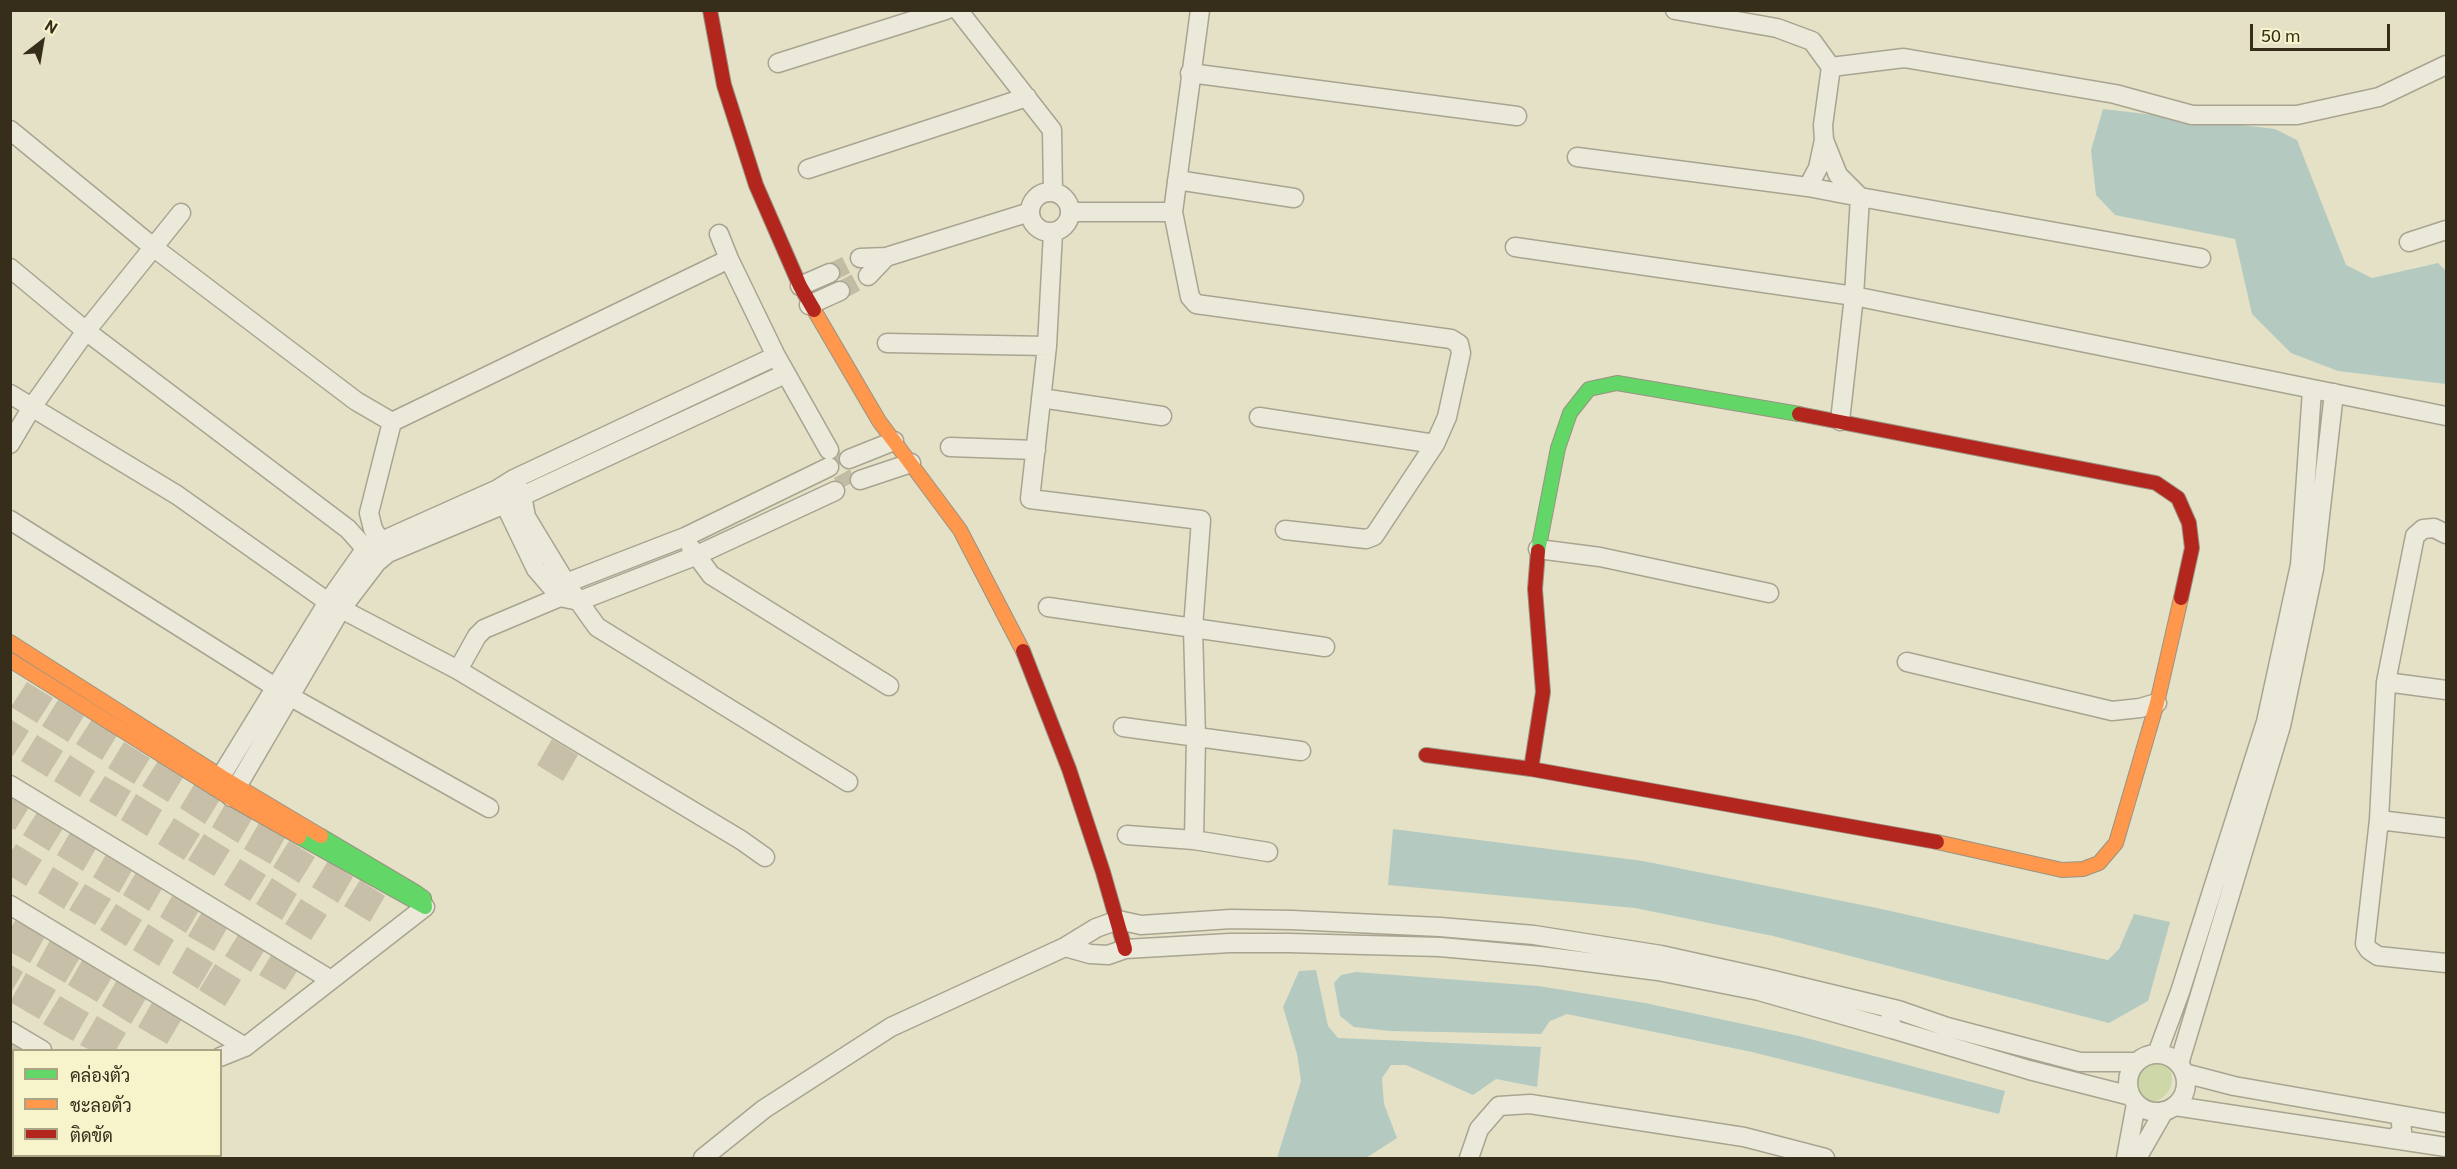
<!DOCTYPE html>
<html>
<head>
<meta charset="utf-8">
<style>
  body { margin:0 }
  #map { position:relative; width:2457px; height:1169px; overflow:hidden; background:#e4e1c7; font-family:Georgia,Sarabun,serif }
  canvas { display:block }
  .frame { position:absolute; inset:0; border:12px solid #362d1a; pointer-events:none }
  .legend { position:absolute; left:12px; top:1049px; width:210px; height:108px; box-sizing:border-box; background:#f7f3cb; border:2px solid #aaa484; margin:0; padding:8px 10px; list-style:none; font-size:18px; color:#362d1a }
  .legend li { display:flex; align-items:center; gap:12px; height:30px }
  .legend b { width:30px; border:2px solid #aaa484 }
  .north { position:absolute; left:12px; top:12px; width:60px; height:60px; -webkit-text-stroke:4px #f7f3cb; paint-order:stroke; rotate:31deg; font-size:16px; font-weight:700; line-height:24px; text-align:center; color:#362d1a }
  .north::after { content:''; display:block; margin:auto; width:21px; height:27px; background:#362d1a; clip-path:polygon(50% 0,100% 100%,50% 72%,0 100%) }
  .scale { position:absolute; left:2250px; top:24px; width:140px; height:27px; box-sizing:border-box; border:3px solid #362d1a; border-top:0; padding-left:8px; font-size:18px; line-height:21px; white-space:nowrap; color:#362d1a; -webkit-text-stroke:4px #f7f3cb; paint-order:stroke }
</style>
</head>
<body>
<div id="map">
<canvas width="2457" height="1169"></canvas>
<div class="frame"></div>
<ul class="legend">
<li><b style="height:8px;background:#63d668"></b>คล่องตัว</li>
<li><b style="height:8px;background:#ff974d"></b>ชะลอตัว</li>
<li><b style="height:8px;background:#b3261e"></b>ติดขัด</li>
</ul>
<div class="north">N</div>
<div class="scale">50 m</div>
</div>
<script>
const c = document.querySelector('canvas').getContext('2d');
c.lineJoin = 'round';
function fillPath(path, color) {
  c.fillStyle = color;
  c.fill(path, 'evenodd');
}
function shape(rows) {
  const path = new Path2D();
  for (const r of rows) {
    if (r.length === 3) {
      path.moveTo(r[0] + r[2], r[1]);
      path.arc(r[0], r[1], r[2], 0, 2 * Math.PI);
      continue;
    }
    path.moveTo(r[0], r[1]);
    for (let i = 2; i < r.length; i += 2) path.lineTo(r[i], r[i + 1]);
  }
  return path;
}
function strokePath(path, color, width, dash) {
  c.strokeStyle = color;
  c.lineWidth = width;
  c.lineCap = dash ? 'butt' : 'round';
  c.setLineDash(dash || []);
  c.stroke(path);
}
fillPath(shape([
  [2149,1079,23]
]), '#cdd7a8');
fillPath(shape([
  [2103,109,2275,129,2297,140,2346,265,2372,278,2438,263,2446,271,2446,384,2338,371,2291,353,2252,314,2235,239,2115,215,2096,195,2091,150],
  [1393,829,1643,861,1877,908,2108,960,2119,949,2134,914,2170,922,2148,1001,2109,1023,1773,936,1635,908,1388,885],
  [1316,970,1328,1026,1338,1038,1541,1047,1537,1087,1496,1079,1473,1095,1406,1065,1391,1065,1382,1078,1384,1104,1397,1138,1366,1158,1277,1158,1301,1081,1297,1054,1283,1007,1299,971],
  [1356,972,1538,986,1645,1003,1799,1036,2005,1091,1999,1114,1752,1052,1567,1014,1550,1021,1541,1034,1390,1031,1354,1027,1340,1016,1334,983,1341,975]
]), '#b4cac0');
fillPath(shape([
  [27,682,53,698,37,723,11,707],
  [58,700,84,716,68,742,42,726],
  [10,719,29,731,13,756,10,755],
  [92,719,118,734,102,760,76,744],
  [37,735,63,751,47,777,21,761],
  [552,739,578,755,563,781,537,765],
  [124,742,150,758,134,784,108,768],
  [70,755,95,771,80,797,54,781],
  [158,761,184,776,168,802,142,786],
  [105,776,131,791,116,817,89,801],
  [195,783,221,798,205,824,180,808],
  [10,791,31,804,15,830,10,827],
  [136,794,162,810,147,836,121,820],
  [227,801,253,817,238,843,212,827],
  [39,809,65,825,49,851,23,835],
  [174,818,200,834,184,860,158,844],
  [259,823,285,838,270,864,244,849],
  [72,829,98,845,83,871,57,855],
  [204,834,230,850,214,876,188,860],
  [289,841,315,857,299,883,273,867],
  [16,844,42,860,26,886,10,876,10,853],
  [108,851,134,867,119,893,93,877],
  [240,859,266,875,250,901,224,885],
  [328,861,353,877,338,903,312,887],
  [53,867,79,883,64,909,38,893],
  [138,869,164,885,149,911,123,895],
  [272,878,297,894,282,920,256,904],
  [360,880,385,896,370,922,344,906],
  [85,884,111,899,95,925,69,910],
  [175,891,201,907,186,933,160,917],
  [301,899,327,915,311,940,285,924],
  [116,904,142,920,126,946,100,930],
  [203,910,229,925,214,951,188,936],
  [17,918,46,935,30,963,10,952,10,929],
  [148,924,174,940,159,966,133,950],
  [241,930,267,946,251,972,225,956],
  [52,937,82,954,65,983,36,966],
  [187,947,213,963,198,989,172,973],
  [275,949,301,965,285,990,259,975],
  [84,957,114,974,97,1002,68,985],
  [10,964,23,972,10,994],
  [215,964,241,980,225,1006,199,990],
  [26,973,56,990,39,1019,10,1002],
  [118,978,148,995,131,1024,102,1006],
  [60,996,89,1013,73,1041,43,1024],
  [154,999,184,1015,167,1044,138,1027],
  [97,1016,126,1033,116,1050,90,1050,80,1045],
  [10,1037,24,1045,21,1050,14,1050,14,1063,10,1068],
  [10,1088,14,1090,14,1128,10,1126]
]), '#c7bfa8');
strokePath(shape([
  [830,273,860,258],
  [840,291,868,276],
  [829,450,848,485]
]), '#c1bda4', 18, [18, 9]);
const street = shape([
  [958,10,1052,130,1053,192],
  [1675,10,1777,28,1812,41,1831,67,1904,58,2115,94,2192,115,2297,115,2379,97,2446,65],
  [778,63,946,10],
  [1190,73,1517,116],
  [10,130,153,247,356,401,392,422],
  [1824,140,1838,175,1860,197,2201,258],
  [1577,157,1808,187,1860,197,1854,296,1840,421],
  [808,169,1027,97],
  [1177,180,1294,198],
  [1808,187,1818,168,1824,140,1823,125,1831,67],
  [1050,212,20],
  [1070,212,1173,212,1190,297,1196,304,1451,339,1459,344,1461,353,1447,417,1435,444,1374,536,1366,539,1285,530],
  [1173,212,1200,10],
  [1053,232,1047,346,1030,499,1201,520,1193,628,1196,737,1194,840],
  [719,234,729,259],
  [2409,242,2446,230],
  [1515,247,1854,296,2446,416],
  [860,258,886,257,1030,212],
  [10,268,86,331,348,529,372,556],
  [868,276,886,257],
  [800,286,830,273],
  [809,305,840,291],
  [887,343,1047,346],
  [10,394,177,495,328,602,458,670,741,840,765,857],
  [1041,398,1162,416],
  [1259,417,1435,444],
  [10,444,32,407,86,331,181,213],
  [950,447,1036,450],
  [849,459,894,441],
  [860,480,911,463],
  [517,486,522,495,526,517,566,583,685,537,829,467],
  [500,494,536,569,560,597,579,601,695,556,835,491],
  [10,520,291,697,489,808],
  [2446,534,2434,528,2423,529,2415,536,2386,682,2379,820,2365,944,2369,950,2378,956,2446,963],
  [691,548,711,575,889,686],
  [385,549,373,529,369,513,392,422,729,259,776,356,829,450],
  [1538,549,1600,557,1769,593],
  [572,592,597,627,848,782],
  [1048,607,1325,647],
  [1907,662,2112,711,2140,708,2157,703],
  [458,670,477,636,484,629,560,597,564,587],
  [2386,682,2446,690],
  [1123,727,1301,751],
  [10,785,331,980],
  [215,786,328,602,366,548,498,489,514,479,776,356],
  [231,797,341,609,377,562,388,553,505,504,785,374],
  [2379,820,2446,828],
  [1127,835,1194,840,1268,852],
  [10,905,245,1047],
  [1065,947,1090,954,1108,955,1125,949,1230,943,1289,943,1440,947,1540,956,1658,971,1759,991,1892,1029],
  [1890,1018,1892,1029,2029,1070,2131,1096],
  [10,1031,42,1050],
  [2157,1054,2180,992,2266,722,2300,565,2312,390],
  [2157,1083,29],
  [220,1057,245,1047,425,907],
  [2179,1064,2281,726,2314,569,2334,393],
  [2184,1073,2234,1086,2446,1123],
  [2175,1106,2393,1139,2402,1131,2400,1116],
  [2393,1139,2446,1147],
  [703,1158,764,1109,891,1027,1065,947,1096,928,1118,920,1141,925,1231,919,1292,920,1440,927,1534,935,1661,955,1765,978,1898,1010,1947,1027,2080,1062,2137,1062],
  [1469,1158,1479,1129,1499,1106,1530,1104,1744,1137,1825,1158],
  [2126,1158,2136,1104],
  [2137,1158,2164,1111]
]);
const fast = shape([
  [1538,551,1558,448,1570,413,1589,389,1617,383,1799,414],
  [299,837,425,907,424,898,417,893,321,836]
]);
const slow = shape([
  [814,310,879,421,960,530,1023,651],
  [10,642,222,777,321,836],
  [10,660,230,798,299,837],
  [1937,842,2062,870,2083,869,2099,863,2116,843,2157,703,2181,598]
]);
const jam = shape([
  [710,10,724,85,756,185,800,286,814,310],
  [1799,414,2156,483,2178,498,2189,523,2192,548,2181,598],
  [1023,651,1069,769,1103,872,1125,949],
  [1426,755,1531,769,1937,842],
  [1531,769,1543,692,1535,589,1538,551]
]);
strokePath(street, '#a8a491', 21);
strokePath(fast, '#989381', 16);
strokePath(slow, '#989381', 16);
strokePath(jam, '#989381', 16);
strokePath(street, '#ebeada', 18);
strokePath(fast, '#63d668', 14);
strokePath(slow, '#ff974d', 14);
strokePath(jam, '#b3261e', 14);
</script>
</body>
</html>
